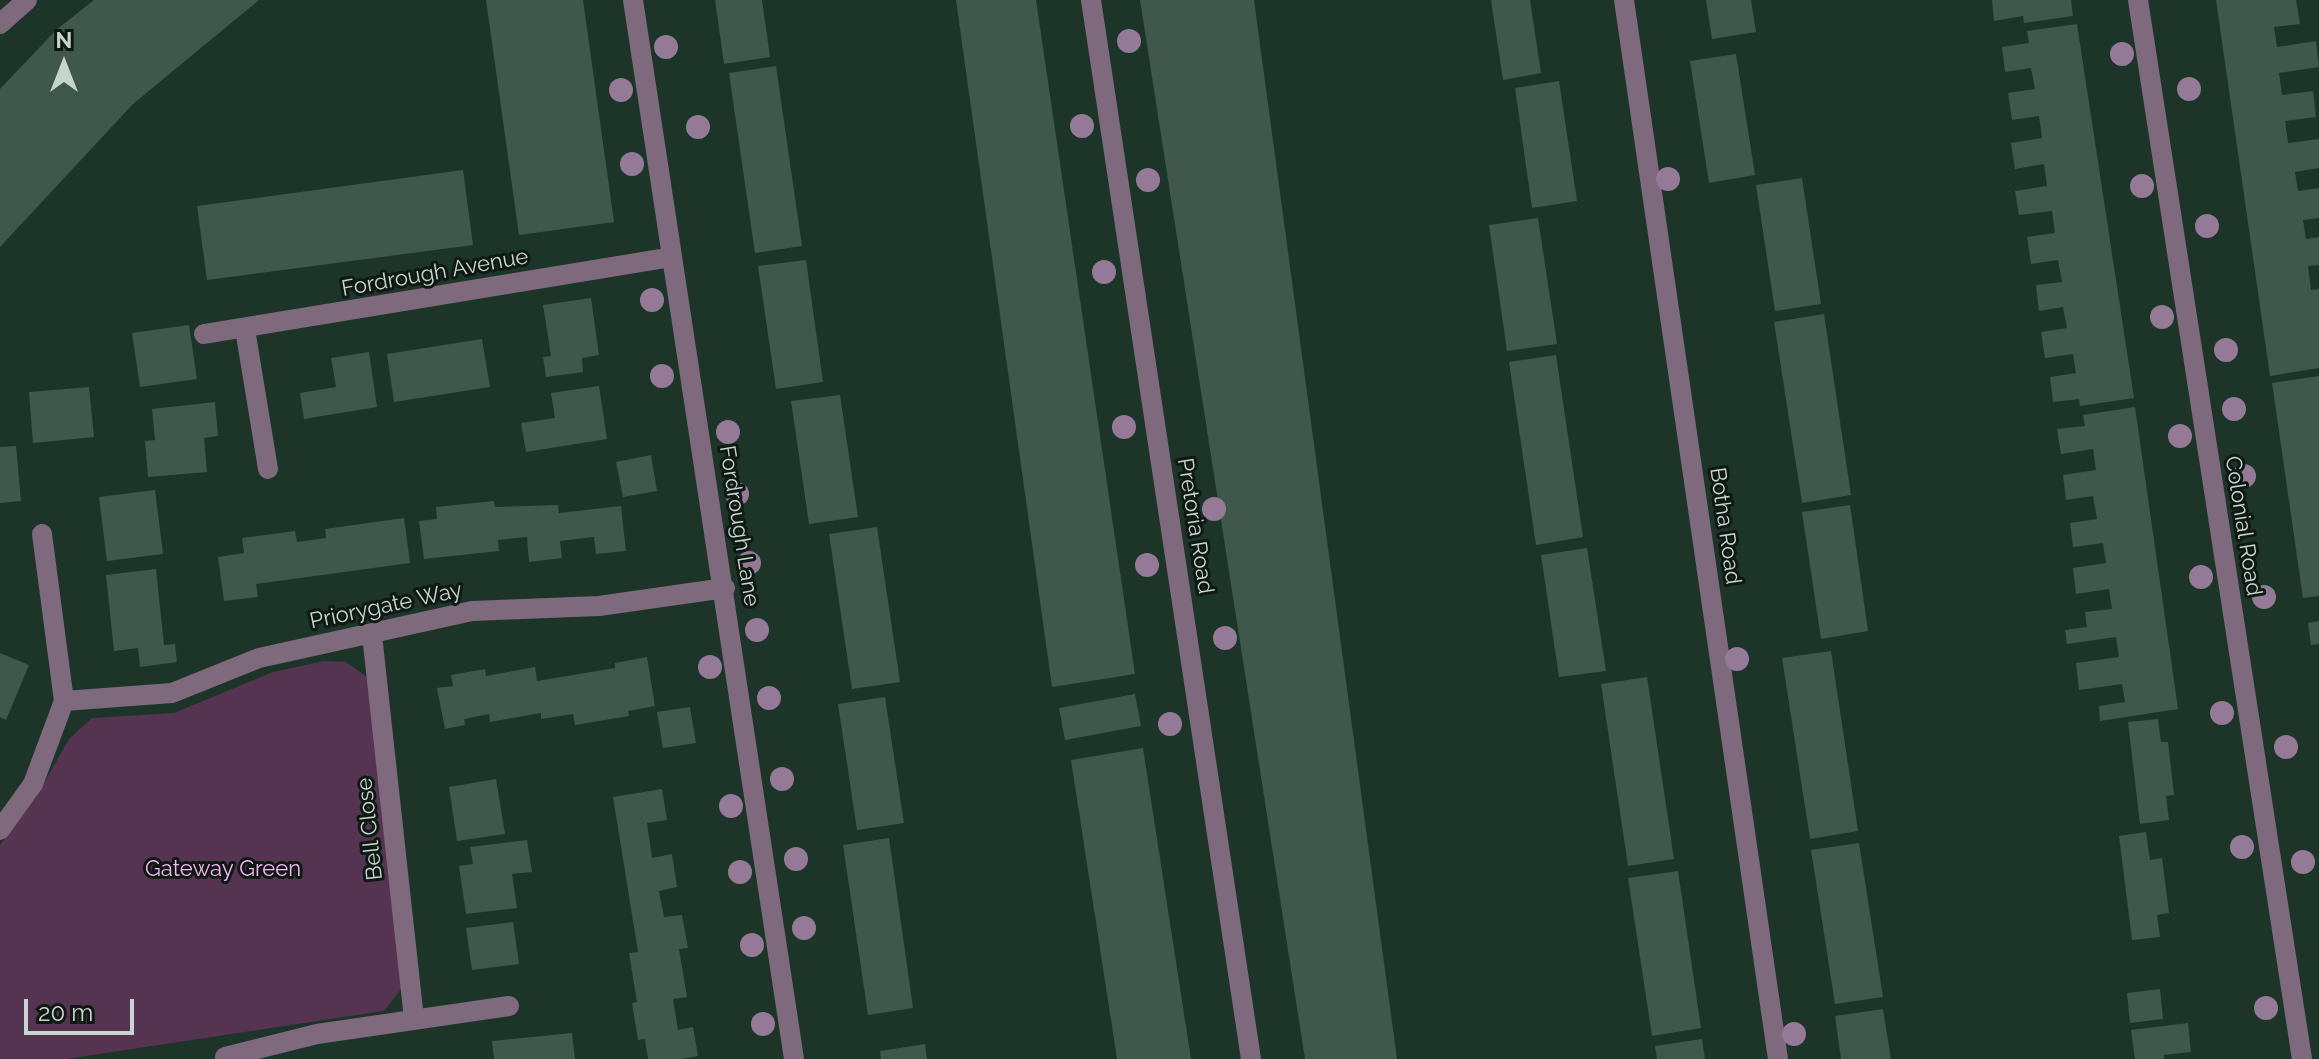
<!DOCTYPE html>
<html>
<head>
<meta charset="utf-8">
<style>
  body { margin:0 }
  #map { position:relative; width:2319px; height:1059px; overflow:hidden; background:#1d3429; font-family:Raleway,sans-serif }
  canvas { display:block }
  .north { position:absolute; left:24px; top:24px; width:80px; height:80px; -webkit-text-stroke:6px #0f1914; paint-order:stroke; rotate:0deg; font-size:22px; font-weight:700; line-height:32px; text-align:center; color:#c8d5ce }
  .north::after { content:''; display:block; margin:auto; width:28px; height:36px; background:#c8d5ce; clip-path:polygon(50% 0,100% 100%,50% 72%,0 100%) }
  .scale { position:absolute; left:24px; top:999px; width:110px; height:36px; box-sizing:border-box; border:4px solid #c8d5ce; border-top:0; padding-left:10px; font-size:24px; line-height:28px; white-space:nowrap; color:#c8d5ce; -webkit-text-stroke:6px #0f1914; paint-order:stroke }
</style>
</head>
<body>
<div id="map">
<canvas width="2319" height="1059"></canvas>
<div class="north">N</div>
<div class="scale">20 m</div>
</div>
<script>
const c = document.querySelector('canvas').getContext('2d');
c.lineJoin = 'round';
function fillPath(path, color) {
  c.fillStyle = color;
  c.fill(path, 'evenodd');
}
function shape(rows) {
  const path = new Path2D();
  for (const r of rows) {
    path.moveTo(r[0], r[1]);
    for (let i = 2; i < r.length; i += 2) path.lineTo(r[i], r[i + 1]);
  }
  return path;
}
function strokePath(path, color, width, dash) {
  c.strokeStyle = color;
  c.lineWidth = width;
  c.lineCap = dash ? 'butt' : 'round';
  c.setLineDash(dash || []);
  c.stroke(path);
}
function label(font, color, halo, rows, align = 'center') {
  c.font = font + ' Raleway,sans-serif';
  c.lineWidth = 6;
  c.setLineDash([]);
  c.textBaseline = 'middle';
  c.strokeStyle = halo;
  c.fillStyle = color;
  for (const [text, x, y, turn = 0] of rows) {
    c.save();
    c.translate(x, y);
    c.rotate((+turn || 0) * Math.PI / 180);
    c.textAlign = isNaN(turn) ? turn : align;
    if (halo) c.strokeText(text, 0, 0);
    c.fillText(text, 0, 0);
    c.restore();
  }
}
fillPath(shape([
  [324,661,346,662,367,677,402,988,384,1011,66,1059,0,1059,0,845,36,797,69,739,92,718,174,713,273,672]
]), '#543451');
fillPath(shape([
  [94,0,259,0,133,104,0,247,0,89,56,30],
  [486,0,583,0,614,222,519,235],
  [715,0,762,0,770,57,724,64],
  [956,0,1036,0,1135,674,1052,687],
  [1140,0,1254,0,1397,1059,1305,1059],
  [1491,0,1530,0,1541,73,1503,80],
  [1706,0,1751,0,1756,32,1712,39],
  [1992,0,2071,0,2073,16,2024,23,2023,16,1994,21],
  [2216,0,2296,0,2300,24,2274,27,2277,47,2316,41,2319,67,2279,73,2282,95,2313,91,2316,117,2285,121,2288,143,2319,139,2319,168,2295,172,2298,191,2319,188,2319,218,2303,220,2306,239,2319,237,2319,265,2308,266,2311,290,2319,289,2319,368,2270,376],
  [2077,24,2134,398,2080,406,2079,399,2053,402,2050,377,2076,373,2073,354,2045,358,2041,332,2067,328,2063,307,2039,311,2036,285,2062,282,2058,260,2031,264,2027,237,2055,233,2052,211,2019,215,2015,191,2047,186,2044,164,2015,169,2011,143,2042,138,2039,116,2012,120,2008,93,2035,89,2031,68,2005,72,2002,47,2029,43,2027,31],
  [1736,54,1755,175,1709,183,1690,61],
  [776,66,802,246,755,253,729,73],
  [1559,81,1577,201,1532,208,1515,88],
  [463,170,473,245,207,280,197,206],
  [1802,178,1821,304,1775,311,1756,185],
  [1538,218,1557,344,1507,351,1489,225],
  [806,260,823,382,776,389,758,266],
  [591,298,599,355,582,358,583,372,546,377,543,357,551,356,543,305],
  [1824,314,1851,495,1802,503,1774,322],
  [189,325,197,379,140,387,132,333],
  [482,339,490,387,394,402,387,354],
  [369,352,377,407,304,419,300,393,336,387,331,358],
  [1556,355,1583,537,1536,545,1509,362],
  [2319,376,2319,596,2303,598,2272,383],
  [599,386,607,439,526,452,521,423,555,418,551,393],
  [89,387,94,437,33,443,29,392],
  [840,395,858,517,809,524,791,401],
  [215,402,218,436,204,438,207,472,148,477,145,441,155,440,152,409],
  [2135,407,2178,709,2100,721,2099,706,2125,702,2122,684,2079,690,2076,663,2119,657,2116,637,2067,644,2065,630,2087,627,2085,612,2112,609,2109,589,2076,594,2073,568,2106,563,2103,543,2073,547,2070,523,2097,519,2093,496,2066,500,2063,475,2096,470,2093,449,2061,454,2057,429,2085,426,2083,415],
  [16,446,21,501,0,503,0,447],
  [651,455,657,491,623,497,616,462],
  [155,490,163,554,107,561,99,497],
  [494,501,495,507,558,505,559,513,621,506,626,551,596,554,594,537,560,541,562,558,529,562,527,537,498,540,499,551,424,559,419,521,437,519,436,507],
  [1850,505,1868,631,1821,639,1802,512],
  [404,518,410,563,256,584,258,597,224,601,218,557,244,553,242,538,295,531,297,542,326,538,325,529],
  [877,527,900,682,852,689,829,534],
  [1587,548,1606,671,1559,677,1541,555],
  [156,569,164,645,175,644,177,662,140,667,138,648,114,651,106,575],
  [2319,621,2319,644,2311,645,2308,623],
  [1831,651,1858,831,1810,839,1782,658],
  [0,653,29,665,6,720,0,717],
  [647,657,655,706,628,711,629,716,575,725,573,714,541,719,541,713,490,722,489,714,464,719,465,725,445,729,437,688,453,686,451,675,485,669,486,676,535,667,537,681,615,668,615,663],
  [1647,677,1674,859,1628,866,1601,684],
  [1135,694,1141,726,1065,740,1059,708],
  [885,697,904,823,857,830,838,704],
  [690,707,696,743,663,748,657,712],
  [2158,719,2161,742,2168,742,2174,795,2166,796,2169,820,2140,824,2128,722],
  [1143,748,1191,1059,1117,1059,1071,760],
  [496,779,505,834,457,841,449,787],
  [662,789,667,820,647,823,652,858,672,854,677,887,659,891,664,917,682,915,688,948,679,949,687,997,673,999,678,1030,693,1027,698,1056,681,1059,648,1059,645,1039,638,1040,632,1003,637,1002,629,953,638,952,613,797],
  [2146,832,2150,860,2162,858,2169,913,2157,915,2160,937,2132,940,2119,836],
  [889,838,913,1008,868,1015,843,845],
  [527,840,532,872,512,874,517,908,466,914,459,866,473,864,470,847],
  [1859,843,1883,997,1835,1004,1811,850],
  [1678,871,1701,1028,1652,1036,1628,878],
  [513,922,519,964,472,970,466,928],
  [2160,989,2163,1019,2130,1023,2127,993],
  [1883,1009,1891,1059,1841,1059,1835,1016],
  [2188,1023,2191,1052,2164,1055,2164,1059,2135,1059,2131,1030],
  [572,1033,575,1059,494,1059,492,1041],
  [1702,1039,1705,1059,1657,1059,1655,1046],
  [925,1044,927,1059,881,1059,880,1051]
]), '#40574b');
strokePath(shape([
  [633,0,794,1059],
  [1091,0,1251,1059],
  [1624,0,1778,1059],
  [2138,0,2302,1059],
  [0,24,27,0],
  [245,329,268,469],
  [204,334,672,257],
  [42,534,64,701],
  [372,635,414,1019],
  [0,830,33,784,64,701,172,693,259,658,472,611,599,606,725,588],
  [225,1057,317,1034,509,1006]
]), '#7e6a7c', 20);
c.fillStyle = '#957a98';
for (const [x, y] of [
  [1129,41],
  [666,47],
  [2122,54],
  [2189,89],
  [621,90],
  [1082,126],
  [698,127],
  [632,164],
  [1668,179],
  [1148,180],
  [2142,186],
  [2207,226],
  [1104,272],
  [652,300],
  [2162,317],
  [2226,350],
  [662,376],
  [2234,409],
  [1124,427],
  [728,432],
  [2180,436],
  [2244,476],
  [737,494],
  [1214,509],
  [749,563],
  [1147,565],
  [2201,577],
  [2264,597],
  [757,630],
  [1225,638],
  [1737,659],
  [710,667],
  [769,698],
  [2222,713],
  [1170,724],
  [2286,747],
  [782,779],
  [731,806],
  [2242,847],
  [796,859],
  [2303,862],
  [740,872],
  [804,928],
  [752,945],
  [2266,1008],
  [763,1024],
  [1794,1034]
]) {
  c.beginPath();
  c.arc(x, y, 12, 0, 2 * Math.PI);
  c.fill();
}
label('22px', '#c8d5ce', '#0f1914', [
  ["Fordrough Avenue",435,273,-10],
  ["Fordrough Lane",739,526,81],
  ["Pretoria Road",1195,526,81],
  ["Botha Road",1725,526,82],
  ["Colonial Road",2243,526,81],
  ["Priorygate Way",386,606,-12],
  ["Bell Close",370,829,-96]
]);
label('22px', '#f8b3f2', '#0f1914', [
  ["Gateway Green",223,869]
]);
</script>
</body>
</html>
